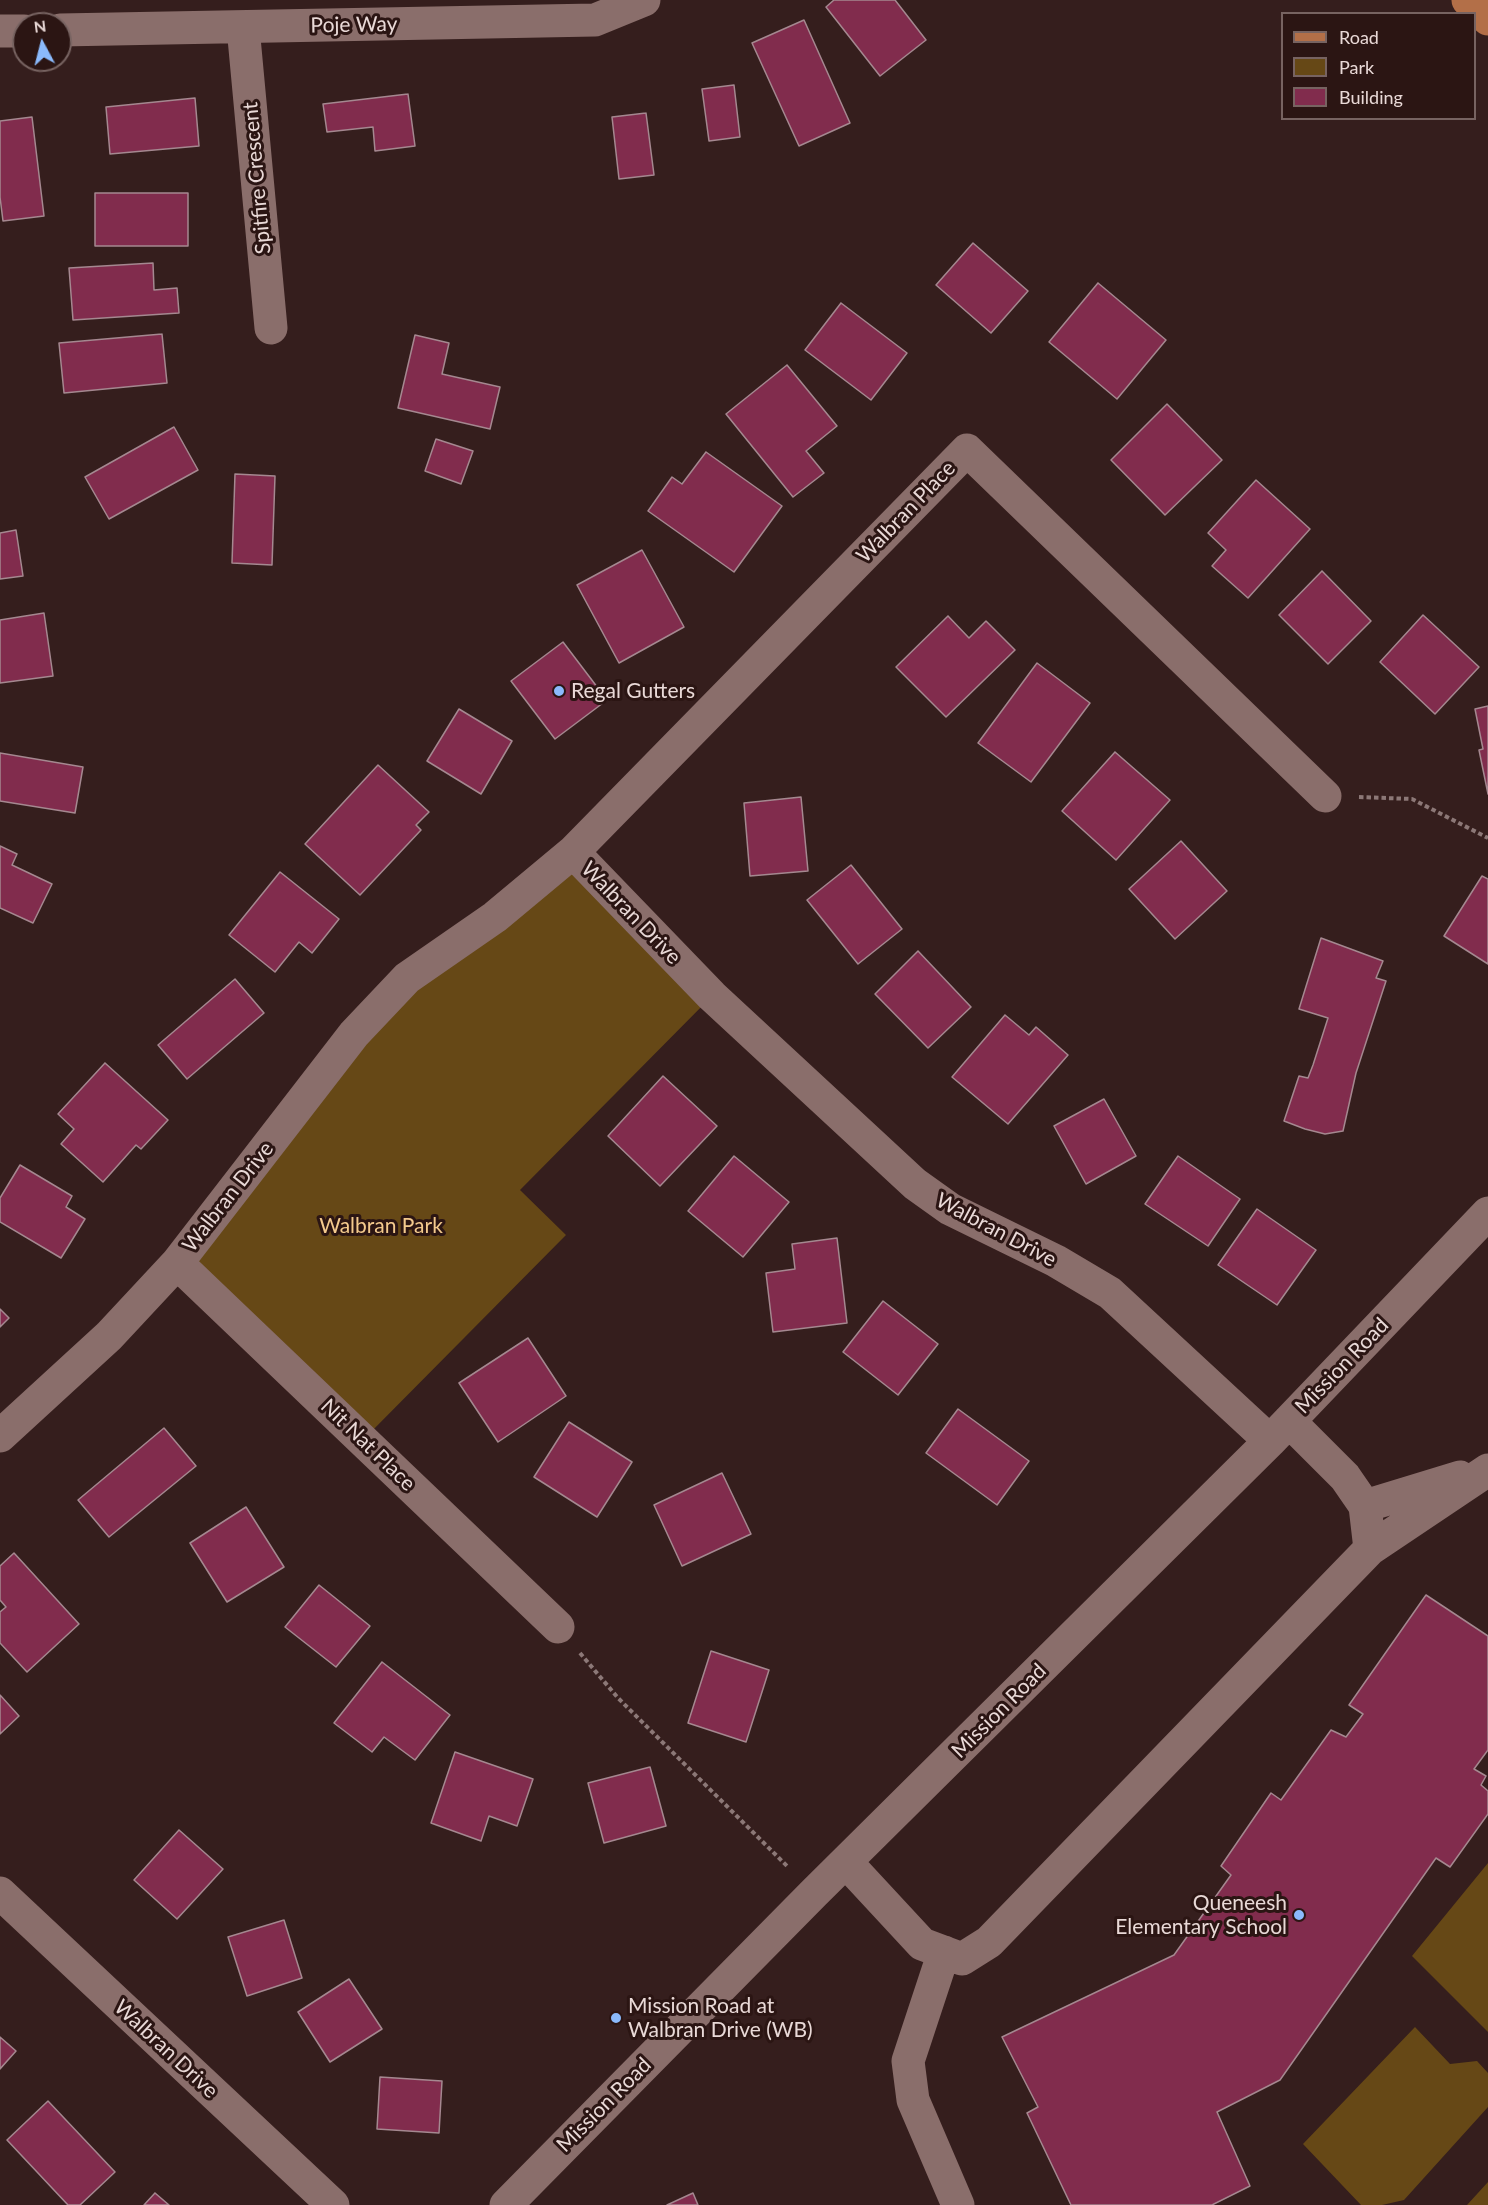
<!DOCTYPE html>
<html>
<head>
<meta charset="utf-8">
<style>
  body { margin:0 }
  #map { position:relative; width:1488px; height:2205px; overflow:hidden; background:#351e1d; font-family:Lato,sans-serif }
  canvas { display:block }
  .legend { position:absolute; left:1281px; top:12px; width:195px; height:108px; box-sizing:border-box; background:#2b1513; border:2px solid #776361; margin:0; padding:8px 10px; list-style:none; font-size:18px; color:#e9d9d7 }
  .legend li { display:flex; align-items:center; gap:12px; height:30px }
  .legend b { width:30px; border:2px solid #776361 }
  .north { position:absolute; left:12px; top:12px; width:60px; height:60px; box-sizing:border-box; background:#2b1513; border:2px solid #776361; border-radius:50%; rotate:353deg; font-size:16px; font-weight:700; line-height:24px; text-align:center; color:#e9d9d7 }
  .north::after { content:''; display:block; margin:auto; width:21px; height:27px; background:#8bbafc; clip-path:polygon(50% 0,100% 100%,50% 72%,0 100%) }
</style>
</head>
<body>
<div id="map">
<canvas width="1488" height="2205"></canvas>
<ul class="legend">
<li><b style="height:8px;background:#b36f48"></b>Road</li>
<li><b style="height:16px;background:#664816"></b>Park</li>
<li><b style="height:16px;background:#812c4d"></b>Building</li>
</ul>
<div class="north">N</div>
</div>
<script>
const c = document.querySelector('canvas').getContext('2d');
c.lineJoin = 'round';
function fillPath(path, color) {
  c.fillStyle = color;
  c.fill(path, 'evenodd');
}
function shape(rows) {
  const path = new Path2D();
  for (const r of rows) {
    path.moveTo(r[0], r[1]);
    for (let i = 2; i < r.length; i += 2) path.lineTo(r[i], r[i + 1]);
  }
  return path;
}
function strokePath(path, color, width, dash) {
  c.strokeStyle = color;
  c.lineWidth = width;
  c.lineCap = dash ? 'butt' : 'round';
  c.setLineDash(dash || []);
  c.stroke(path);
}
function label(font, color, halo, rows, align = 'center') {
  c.font = font + ' Lato,sans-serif';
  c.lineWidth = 6;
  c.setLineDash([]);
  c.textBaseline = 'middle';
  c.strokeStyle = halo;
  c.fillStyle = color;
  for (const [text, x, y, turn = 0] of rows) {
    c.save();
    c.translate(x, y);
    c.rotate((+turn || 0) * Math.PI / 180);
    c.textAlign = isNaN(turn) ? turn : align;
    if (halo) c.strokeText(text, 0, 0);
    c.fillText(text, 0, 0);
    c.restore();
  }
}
fillPath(shape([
  [573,852,712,996,520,1190,566,1235,363,1440,177,1263,354,1034],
  [1488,1863,1488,2032,1412,1956],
  [1415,2027,1450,2064,1477,2061,1488,2073,1488,2107,1404,2200,1382,2205,1361,2205,1303,2144],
  [1488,2182,1488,2205,1467,2205]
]), '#664816');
const building = shape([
  [834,0,895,0,926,40,880,76,826,7,834,0],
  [804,20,850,123,799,146,752,43,804,20],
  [734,85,740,137,709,141,702,89,734,85],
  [408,94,415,146,375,151,373,127,327,132,323,104,408,94],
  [195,98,199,146,110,154,106,107,195,98],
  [646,113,654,175,619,179,612,117,646,113],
  [32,117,44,216,3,221,0,197,0,121,32,117],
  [95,193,188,193,188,246,95,246,95,193],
  [973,243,1028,291,991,333,936,285,973,243],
  [153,263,154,290,177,288,179,313,73,320,69,268,153,263],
  [1098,283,1166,340,1117,399,1049,342,1098,283],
  [841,303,907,353,871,400,805,350,841,303],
  [162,334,167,383,64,393,59,343,162,334],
  [415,335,449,343,442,374,500,387,490,429,398,408,415,335],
  [787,365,837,426,806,451,824,473,793,497,726,414,787,365],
  [1167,404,1222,460,1165,515,1111,460,1167,404],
  [174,427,198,470,109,519,85,477,174,427],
  [436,439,473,451,461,484,425,471,436,439],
  [706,452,782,506,734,572,648,511,672,477,682,484,706,452],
  [235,474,275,476,272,565,232,563,235,474],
  [1256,480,1310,529,1248,598,1212,566,1226,550,1208,533,1256,480],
  [16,530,23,576,0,579,0,533,16,530],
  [642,550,684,627,619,663,577,585,642,550],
  [1322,571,1371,621,1328,664,1279,615,1322,571],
  [44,613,53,676,0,683,0,620,44,613],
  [1423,615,1479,667,1435,714,1380,662,1423,615],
  [948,616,969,638,986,621,1015,650,946,717,896,667,948,616],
  [563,642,607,700,555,739,511,681,563,642],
  [1037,663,1090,703,1031,782,978,743,1037,663],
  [1488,706,1488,794,1479,750,1483,749,1475,709,1488,706],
  [459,709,512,741,481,794,427,761,459,709],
  [1115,752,1170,800,1116,860,1062,811,1115,752],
  [0,753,83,767,75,813,0,801,0,753],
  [378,765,429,812,416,825,421,830,360,895,305,844,378,765],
  [801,797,808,871,750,876,744,803,801,797],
  [1181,841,1227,891,1175,939,1129,889,1181,841],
  [0,846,17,854,12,865,52,884,33,923,0,908,0,846],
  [851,865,902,929,858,964,807,900,851,865],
  [280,872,339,919,312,953,299,942,275,972,229,935,280,872],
  [1482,876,1488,879,1488,964,1444,936,1482,876],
  [1321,938,1383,961,1376,978,1386,981,1356,1073,1343,1131,1325,1134,1305,1129,1284,1121,1299,1076,1308,1078,1313,1065,1328,1018,1299,1009,1321,938],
  [918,951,971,1007,928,1048,875,994,918,951],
  [235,979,264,1013,187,1079,158,1045,235,979],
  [1005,1015,1029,1035,1036,1027,1068,1055,1008,1124,952,1077,1005,1015],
  [105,1063,168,1120,141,1149,136,1145,103,1182,61,1144,74,1129,58,1114,105,1063],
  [663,1076,717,1126,660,1186,608,1136,663,1076],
  [1104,1099,1136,1156,1086,1184,1054,1126,1104,1099],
  [734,1156,789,1202,743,1257,688,1211,734,1156],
  [1178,1156,1240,1199,1208,1246,1145,1204,1178,1156],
  [20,1165,72,1196,66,1207,85,1219,61,1258,0,1222,0,1198,20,1165],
  [1257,1209,1316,1250,1277,1305,1218,1265,1257,1209],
  [837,1238,847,1323,773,1332,766,1273,795,1269,792,1244,837,1238],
  [883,1301,938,1344,898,1395,843,1352,883,1301],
  [0,1309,9,1318,0,1327,0,1309],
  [528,1338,566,1396,498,1442,459,1383,528,1338],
  [958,1409,1029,1461,997,1505,926,1453,958,1409],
  [569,1422,632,1462,597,1517,534,1477,569,1422],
  [164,1428,196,1466,109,1537,78,1500,164,1428],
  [722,1473,751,1534,682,1566,654,1505,722,1473],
  [246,1507,284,1567,227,1602,190,1543,246,1507],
  [14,1553,79,1624,27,1672,0,1643,0,1612,6,1607,0,1600,0,1566,14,1553],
  [319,1585,370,1626,336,1667,285,1627,319,1585],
  [1426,1595,1488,1636,1488,1750,1474,1769,1486,1776,1481,1785,1488,1791,1488,1814,1450,1867,1436,1858,1280,2080,1217,2112,1250,2186,1212,2205,1071,2205,1027,2113,1038,2107,1002,2037,1174,1955,1231,1875,1221,1866,1271,1793,1281,1800,1331,1730,1346,1737,1363,1714,1349,1705,1426,1595],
  [711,1651,769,1670,746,1742,688,1723,711,1651],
  [382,1662,450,1715,415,1760,384,1737,372,1752,334,1723,382,1662],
  [0,1695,19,1716,0,1734,0,1695],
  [455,1752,533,1779,517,1826,489,1816,481,1841,431,1823,455,1752],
  [650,1767,666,1826,604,1843,588,1783,650,1767],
  [179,1830,223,1869,177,1919,134,1880,179,1830],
  [284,1920,302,1978,247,1996,228,1937,284,1920],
  [349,1979,382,2029,330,2062,298,2012,349,1979],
  [0,2037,16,2051,0,2069,0,2037],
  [380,2077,442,2081,439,2133,377,2129,380,2077],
  [48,2101,115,2172,80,2205,68,2205,7,2140,48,2101],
  [155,2193,169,2205,144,2205,155,2193],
  [693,2193,698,2205,667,2205,693,2193]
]);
fillPath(building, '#812c4d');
strokePath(building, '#a58890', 1.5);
strokePath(shape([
  [1359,797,1412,799,1488,838],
  [580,1653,618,1698,788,1867]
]), '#8c7877', 4, [4.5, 3]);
strokePath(shape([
  [243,27,271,328],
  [60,30,595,20,644,0],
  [0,31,24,31],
  [573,852,967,450,1325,796],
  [177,1263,558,1627],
  [0,1436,109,1336,177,1263,354,1034,407,978,495,917,573,852,712,996,915,1184,950,1209,1056,1261,1110,1293,1270,1441],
  [1365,1506,1460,1477],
  [1370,1549,1488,1470],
  [846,1862,922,1944,962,1959,989,1942,1370,1549,1365,1506,1345,1477,1289,1421],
  [0,1893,333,2205],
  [944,1952,908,2061,913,2100,958,2205],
  [506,2205,814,1893,1270,1441,1488,1213]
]), '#8a6e6b', 33);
strokePath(shape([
  [1468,0,1488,19]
]), '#b36f48', 33);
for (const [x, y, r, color] of [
  [559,691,6,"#8bbafc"],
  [1299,1915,6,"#8bbafc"],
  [616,2018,6,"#8bbafc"]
]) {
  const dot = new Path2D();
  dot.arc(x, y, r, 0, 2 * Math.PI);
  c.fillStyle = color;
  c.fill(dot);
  strokePath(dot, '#2b1513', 2);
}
label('21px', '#e9d9d7', '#2b1513', [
  ["Poje Way",354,25,-1],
  ["Spitfire Crescent",257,178,-95],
  ["Walbran Place",906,512,-46],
  ["Walbran Drive",631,913,46],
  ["Walbran Drive",228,1197,-52],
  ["Walbran Drive",996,1230,28],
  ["Mission Road",1342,1366,-46],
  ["Nit Nat Place",368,1445,44],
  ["Mission Road",999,1711,-45],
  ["Walbran Drive",166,2049,43],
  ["Mission Road",604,2105,-45]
]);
label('21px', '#e9d9d7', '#2b1513', [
  ["Regal Gutters",571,691],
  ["Queneesh",1287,1903,"right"],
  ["Elementary School",1287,1927,"right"],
  ["Mission Road at",628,2006],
  ["Walbran Drive (WB)",628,2030]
], 'left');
label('21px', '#f4ca8d', '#2b1513', [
  ["Walbran Park",381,1226]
]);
</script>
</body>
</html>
